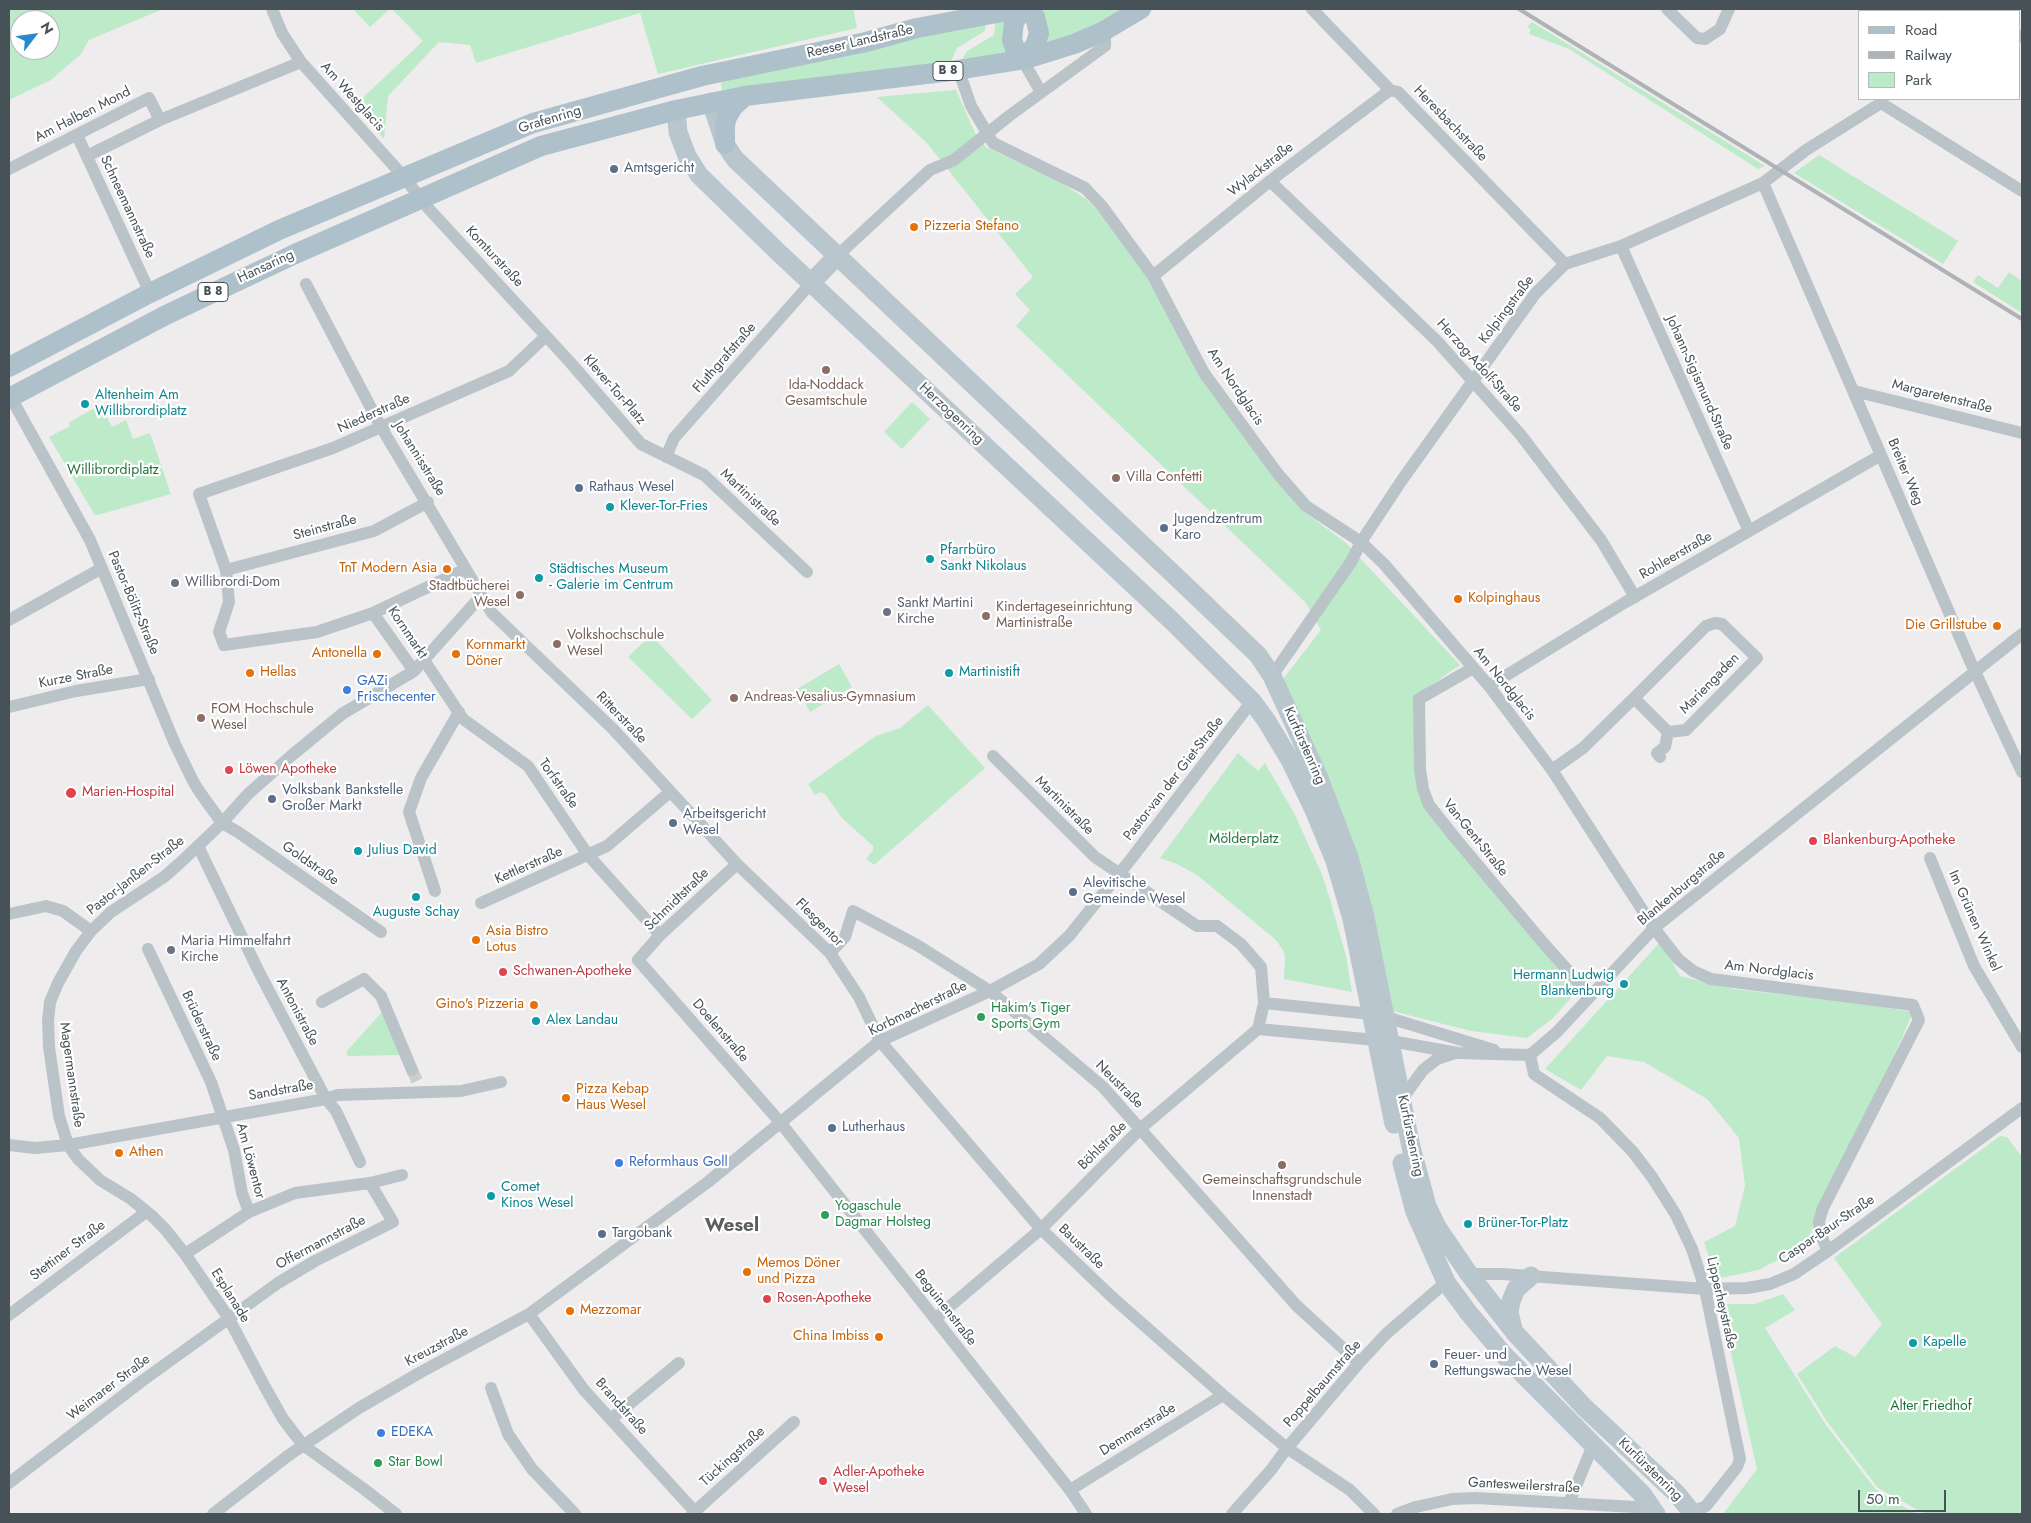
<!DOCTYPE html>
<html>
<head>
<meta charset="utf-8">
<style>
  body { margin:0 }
  #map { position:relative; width:2031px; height:1523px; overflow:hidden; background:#efeced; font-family:Jost,sans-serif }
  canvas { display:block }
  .frame { position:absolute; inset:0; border:10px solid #465258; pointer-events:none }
  .legend { position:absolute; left:1858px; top:10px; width:162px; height:90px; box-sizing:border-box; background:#fff; border:1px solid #b5babc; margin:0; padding:6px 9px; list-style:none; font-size:15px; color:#465258 }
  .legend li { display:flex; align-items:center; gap:10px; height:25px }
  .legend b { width:25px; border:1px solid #b5babc }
  .north { position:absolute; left:10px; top:10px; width:50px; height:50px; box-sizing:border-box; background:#fff; border:1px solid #b5babc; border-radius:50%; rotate:60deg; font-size:14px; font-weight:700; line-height:20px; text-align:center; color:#465258 }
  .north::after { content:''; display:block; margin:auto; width:18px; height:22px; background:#278acf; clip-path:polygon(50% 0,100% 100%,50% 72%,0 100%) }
  .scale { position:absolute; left:1858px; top:1490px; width:88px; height:22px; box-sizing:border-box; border:2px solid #465258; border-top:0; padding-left:6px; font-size:15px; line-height:18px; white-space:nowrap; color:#465258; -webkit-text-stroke:4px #fff; paint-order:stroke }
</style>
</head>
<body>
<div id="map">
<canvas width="2031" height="1523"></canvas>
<div class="frame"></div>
<ul class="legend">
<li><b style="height:6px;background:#aec0ca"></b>Road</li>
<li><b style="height:6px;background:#afb3b6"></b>Railway</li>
<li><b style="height:14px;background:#bdeac8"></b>Park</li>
</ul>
<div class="north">N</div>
<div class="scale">50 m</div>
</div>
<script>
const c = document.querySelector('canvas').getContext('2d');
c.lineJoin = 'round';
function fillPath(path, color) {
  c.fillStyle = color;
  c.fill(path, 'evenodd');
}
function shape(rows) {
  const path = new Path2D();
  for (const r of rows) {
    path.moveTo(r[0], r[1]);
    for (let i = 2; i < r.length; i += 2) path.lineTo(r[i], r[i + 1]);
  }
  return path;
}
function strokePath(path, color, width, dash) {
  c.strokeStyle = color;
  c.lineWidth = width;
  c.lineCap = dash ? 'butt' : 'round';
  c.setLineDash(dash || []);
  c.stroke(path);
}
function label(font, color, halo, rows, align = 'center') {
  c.font = font + ' Jost,sans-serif';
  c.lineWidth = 4.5;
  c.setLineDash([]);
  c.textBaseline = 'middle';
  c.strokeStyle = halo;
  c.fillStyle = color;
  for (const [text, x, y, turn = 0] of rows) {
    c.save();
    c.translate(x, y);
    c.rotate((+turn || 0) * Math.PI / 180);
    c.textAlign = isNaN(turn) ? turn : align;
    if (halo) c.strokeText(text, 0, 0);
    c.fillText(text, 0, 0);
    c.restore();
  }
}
fillPath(shape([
  [9,9,163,9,89,40,81,54,51,80,9,100],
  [20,20,50,20,50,50,20,50],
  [353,9,390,9,370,27],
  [392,9,853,9,857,28,658,74,640,13,476,63,470,45,439,42,388,96,384,139,354,106,423,41],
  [1046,9,1128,9,1117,16,1044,47,1044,22,1042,10],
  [1007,17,1010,55,960,63,967,51,994,35,996,20],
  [986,21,985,31,957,48,950,63,722,92,721,81],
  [1532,22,1728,143,1765,166,1758,169,1569,49,1529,34,1531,29,1527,27],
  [956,90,976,135,986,147,1060,182,1086,199,1107,220,1150,279,1199,376,1303,511,1346,543,1460,665,1415,696,1421,792,1580,988,1552,1019,1527,1038,1471,1031,1392,1011,1283,679,1321,630,1306,603,1016,326,1030,310,1015,294,1033,277,927,143,877,97],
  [1819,155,1958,241,1943,264,1794,173],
  [2009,272,2022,281,2022,313,1973,282,1978,275,1998,288],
  [912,402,930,419,902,449,884,432],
  [100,405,112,427,126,420,133,439,150,433,171,494,98,515,94,514,49,437,70,426,68,423],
  [651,635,712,700,692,719,628,657],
  [839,664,852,687,810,712,797,689],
  [928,705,985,768,874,865,866,859,873,850,873,846,842,818,825,794,820,792,815,795,808,784,876,736,900,728],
  [1238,753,1258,771,1265,763,1294,813,1321,872,1329,896,1346,956,1352,992,1284,979,1285,960,1284,952,1276,940,1197,875,1177,864,1160,858],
  [1660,942,1680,976,1734,989,1863,1004,1913,1012,1902,1038,1804,1247,1758,1270,1716,1279,1704,1242,1735,1226,1745,1186,1739,1138,1707,1099,1644,1062,1607,1056,1581,1090,1545,1069],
  [384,1010,402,1055,348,1056,346,1052],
  [2000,1136,2007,1137,2022,1157,2022,1514,1925,1514,1878,1488,1828,1423,1797,1374,1835,1346,1855,1357,1882,1324,1834,1258],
  [1783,1294,1795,1310,1765,1328,1826,1425,1876,1490,1916,1514,1723,1514,1757,1469,1720,1304,1755,1304]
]), '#bdeac8');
strokePath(shape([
  [412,1070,419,1085]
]), '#cdcdcf', 12, [12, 6]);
strokePath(shape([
  [272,9,282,33,301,62,403,176,429,209,569,361,641,444,704,475,807,572],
  [1312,9,1390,90,1398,92,1565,264],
  [1667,9,1697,38,1705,39,1720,29,1729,9],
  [1977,9,1981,11],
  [1934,11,1935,9],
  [2020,36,2022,37],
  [1026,59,1026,66,1041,92],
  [961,69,962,80,971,106,993,143,1085,188,1102,206,1153,276,1204,373,1278,474,1306,506,1361,542,1384,564,1489,686,1552,770,1654,928,1678,959,1693,971,1711,979,1913,1005,1919,1020,1823,1208,1819,1221,1820,1233,1828,1251],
  [1881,103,2022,191],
  [77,135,150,293],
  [87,156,160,120,301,62],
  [9,169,149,98,160,120],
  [1270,181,1437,341,1520,434,1601,540,1635,597],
  [1763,183,1971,663,2022,772],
  [1621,246,1749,531],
  [837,256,930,170,954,160,1009,116,1105,46,1105,39],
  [1153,276,1270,181,1390,90],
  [306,284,381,427,492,613,613,729,737,864,830,953,859,997,880,1041,1041,1229,1112,1297,1223,1395,1287,1448,1350,1490,1374,1514],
  [1854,391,2022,433],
  [9,394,90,540,175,744,193,781,199,791,222,823,238,832,381,932],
  [666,457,674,438,811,283],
  [466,569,373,613,317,632,224,645,219,632,229,602,226,570,199,494,333,448,509,371,546,336],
  [226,570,374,531,428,502],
  [373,613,414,671],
  [9,620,102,568],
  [424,660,463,719,528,766,588,855,660,935],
  [1473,668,1419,699,1420,769,1423,789,1429,805,1456,839,1545,945,1590,995],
  [1272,676,1351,562,1361,542,1402,480,1535,294,1565,264,1621,246,1763,183,1806,150,1881,103,1883,99],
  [1489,686,1624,603,1881,455],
  [9,707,76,691,149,679],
  [993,756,1095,857,1197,926,1217,926,1241,944,1261,967,1264,1003,1258,1029],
  [1660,757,1657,753,1665,747,1668,732],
  [1552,770,1583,748,1634,698,1668,732,1686,730,1757,658,1722,624,1715,623,1706,626,1634,698],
  [198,846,260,974,326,1099,336,1111,360,1162],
  [1930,858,1974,966,2022,1047],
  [737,864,660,935,638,960,780,1122,1070,1490,1086,1514],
  [435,891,409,812,421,778,459,712],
  [481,903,607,846,670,792],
  [9,914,46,906,63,911,91,931],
  [148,949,211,1082,234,1150,242,1193,249,1212],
  [830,953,845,937,853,911,917,945,990,991,1103,1087,1296,1305,1359,1363],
  [322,1002,364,979,381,996,412,1070],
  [1264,1003,1371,1014],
  [1386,1017,1494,1050],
  [1258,1029,1376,1040],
  [1391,1041,1458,1053,1530,1055,1557,1032,1654,928,2022,634],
  [1530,1055,1534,1074,1600,1118,1633,1152,1652,1177,1676,1215,1692,1249,1705,1289,1740,1459,1737,1467,1706,1506,1692,1512],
  [1402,1099,1423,1070,1437,1059,1455,1053],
  [9,1145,35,1148,68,1145,326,1099,338,1095,461,1091,501,1082],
  [185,1254,249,1212,295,1193,370,1183,402,1175],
  [1469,1274,1502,1274,1705,1289,1747,1288,1770,1284,1794,1274,1828,1251,2022,1108],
  [529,1314,584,1390,697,1514],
  [9,1315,146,1212],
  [935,1319,1041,1229,1141,1128,1258,1029],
  [491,1388,508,1434,532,1469,575,1514],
  [611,1419,679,1363],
  [9,1483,142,1381,278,1283,315,1261,393,1222,370,1183],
  [1070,1490,1223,1395],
  [1569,1503,1593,1445],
  [213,1514,289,1455,359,1408,421,1372,529,1314,708,1182,880,1041,990,991,1039,964,1069,936,1131,859,1252,701],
  [396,1514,364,1489,303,1445,283,1419,265,1387,228,1317,185,1254,165,1229,152,1216,131,1199,100,1180,78,1159,68,1145,59,1116,49,1047,48,1021,50,1002,58,983,76,951,91,931,111,912,164,877,181,862,222,823,248,794,291,756,342,714,414,671,481,596],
  [692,1514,794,1422],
  [1232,1514,1271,1470,1287,1448,1359,1363,1386,1334,1446,1282],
  [1397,1514,1416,1507,1452,1499,1476,1498,1653,1508]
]), '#b9c3c8', 12);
strokePath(shape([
  [711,102,725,144,735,159,1189,589,1258,655,1272,676,1318,776,1349,857,1365,917,1411,1147,1427,1206,1437,1227,1469,1274,1515,1333,1584,1407,1677,1494,1693,1514],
  [676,110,678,132,687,156,699,175,778,252,1172,621,1252,701,1266,720,1290,760,1314,810,1335,861,1352,919,1394,1124],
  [811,283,837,256],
  [1402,1163,1415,1212,1446,1282,1468,1312,1504,1355,1643,1495,1656,1514],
  [1513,1329,1509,1312,1511,1301,1516,1289,1531,1276]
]), '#b9c6cd', 19);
strokePath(shape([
  [1023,9,1014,22,1012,40,1016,51,1026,59,1036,43,1039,33,1035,17,1025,9],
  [725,144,725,125,727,117,733,107,745,96],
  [9,367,150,293,279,230,533,123,702,76,866,42,917,28,1018,9],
  [9,398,166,315,295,254,541,146,676,110,745,96,951,71,1026,59,1074,44,1102,32,1141,9]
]), '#aec0ca', 20);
strokePath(shape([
  [1519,9,2022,319]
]), '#afb3b6', 4);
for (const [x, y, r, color] of [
  [614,169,5,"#5c6f8a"],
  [914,227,5,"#e8710a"],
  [826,370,5,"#8d6e63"],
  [85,404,5,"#0f9aa8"],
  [1116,478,5,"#8d6e63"],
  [579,488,5,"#5c6f8a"],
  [610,507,5,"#0f9aa8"],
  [1164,528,5,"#5c6f8a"],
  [930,559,5,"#0f9aa8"],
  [447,569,5,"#e8710a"],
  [539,578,5,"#0f9aa8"],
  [175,583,5,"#6b7280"],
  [520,595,5,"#8d6e63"],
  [1458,599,5,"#e8710a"],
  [887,612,5,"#6b7280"],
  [986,616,5,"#8d6e63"],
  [1997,626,5,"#e8710a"],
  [557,644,5,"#8d6e63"],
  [377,654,5,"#e8710a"],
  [456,654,5,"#e8710a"],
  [250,673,5,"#e8710a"],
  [949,673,5,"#0f9aa8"],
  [347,690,5,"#3f7fe0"],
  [734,698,5,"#8d6e63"],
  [201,718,5,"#8d6e63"],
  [229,770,5,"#e0444e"],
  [71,793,6,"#e0444e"],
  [272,799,5,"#5c6f8a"],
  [673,823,5,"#5c6f8a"],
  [1813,841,5,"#e0444e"],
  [358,851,5,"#0f9aa8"],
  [1073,892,5,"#5c6f8a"],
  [416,897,5,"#0f9aa8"],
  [476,940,5,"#e8710a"],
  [171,950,5,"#6b7280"],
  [503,972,5,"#e0444e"],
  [1624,984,5,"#0f9aa8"],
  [534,1005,5,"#e8710a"],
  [981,1017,5,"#2e9e5b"],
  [536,1021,5,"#0f9aa8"],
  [566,1098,5,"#e8710a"],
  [832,1128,5,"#5c6f8a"],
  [119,1153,5,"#e8710a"],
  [619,1163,5,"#3f7fe0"],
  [1282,1165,5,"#8d6e63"],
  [491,1196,5,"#0f9aa8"],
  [825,1215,5,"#2e9e5b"],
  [1468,1224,5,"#0f9aa8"],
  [602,1234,5,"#5c6f8a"],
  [747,1272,5,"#e8710a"],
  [767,1299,5,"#e0444e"],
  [570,1311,5,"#e8710a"],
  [879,1337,5,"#e8710a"],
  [1913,1343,5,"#0f9aa8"],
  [1434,1364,5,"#5c6f8a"],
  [381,1433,5,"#3f7fe0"],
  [378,1463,5,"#2e9e5b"],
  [823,1481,5,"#e0444e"]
]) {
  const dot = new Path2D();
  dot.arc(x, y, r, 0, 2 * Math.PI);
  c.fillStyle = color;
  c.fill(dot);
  strokePath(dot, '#fff', 2);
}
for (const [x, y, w] of [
  [948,71,30],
  [213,292,30]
]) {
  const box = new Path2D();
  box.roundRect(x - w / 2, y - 9.5, w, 19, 4);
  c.fillStyle = '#fff';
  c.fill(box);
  strokePath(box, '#465258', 1);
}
label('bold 12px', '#465258', null, [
  ["B 8",948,71],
  ["B 8",213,292]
]);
label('14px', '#465258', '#fff', [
  ["Reeser Landstraße",860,42,-13],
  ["Am Westglacis",352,97,48],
  ["Am Halben Mond",83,115,-27],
  ["Grafenring",550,120,-17],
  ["Heresbachstraße",1450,124,46],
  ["Wylackstraße",1261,170,-38],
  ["Schneemannstraße",127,207,65],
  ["Komturstraße",494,257,47],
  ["Hansaring",266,267,-25],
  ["Kolpingstraße",1507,310,-53],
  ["Fluthgrafstraße",725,358,-49],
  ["Herzog-Adolf-Straße",1479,366,48],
  ["Johann-Sigismund-Straße",1699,383,66],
  ["Am Nordglacis",1235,387,56],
  ["Klever-Tor-Platz",614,390,49],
  ["Margaretenstraße",1942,397,14],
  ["Niederstraße",374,414,-24],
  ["Herzogenring",951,414,43],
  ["Johannisstraße",419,459,58],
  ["Breiter Weg",1905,472,67],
  ["Martinistraße",750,498,43],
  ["Steinstraße",325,528,-15],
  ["Rohleerstraße",1676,556,-30],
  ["Pastor-Bölitz-Straße",133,603,67],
  ["Kornmarkt",407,633,56],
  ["Kurze Straße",76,677,-11],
  ["Am Nordglacis",1504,684,51],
  ["Mariengaden",1710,684,-46],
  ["Ritterstraße",621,718,46],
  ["Kurfürstenring",1304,746,66],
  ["Pastor-van der Giet-Straße",1174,779,-52],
  ["Torfstraße",558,784,54],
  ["Martinistraße",1064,806,45],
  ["Van-Gent-Straße",1475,838,51],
  ["Goldstraße",310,864,35],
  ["Kettlerstraße",529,866,-24],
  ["Pastor-Janßen-Straße",136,876,-38],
  ["Blankenburgstraße",1682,888,-40],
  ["Schmidtstraße",677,900,-44],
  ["Im Grünen Winkel",1974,921,66],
  ["Flesgentor",819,923,45],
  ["Am Nordglacis",1769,971,7],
  ["Korbmacherstraße",918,1009,-26],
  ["Antonistraße",297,1012,62],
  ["Brüderstraße",201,1026,65],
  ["Doelenstraße",720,1031,49],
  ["Magermannstraße",71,1075,82],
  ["Neustraße",1119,1085,45],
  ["Sandstraße",281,1091,-10],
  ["Kurfürstenring",1410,1136,78],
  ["Böhlstraße",1103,1146,-45],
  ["Am Löwentor",250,1161,75],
  ["Caspar-Baur-Straße",1827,1230,-34],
  ["Offermannstraße",321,1243,-28],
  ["Baustraße",1081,1247,44],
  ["Stettiner Straße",68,1251,-37],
  ["Esplanade",230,1296,58],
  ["Lipperheystraße",1721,1303,77],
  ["Beguinenstraße",945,1308,52],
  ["Kreuzstraße",437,1347,-28],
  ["Poppelbaumstraße",1323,1384,-49],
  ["Weimarer Straße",109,1388,-37],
  ["Brandstraße",621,1407,48],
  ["Demmerstraße",1138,1430,-32],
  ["Tückingstraße",733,1457,-42],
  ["Kurfürstenring",1650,1470,44],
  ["Gantesweilerstraße",1524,1486,3]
]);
label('14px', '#4e5e75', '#fff', [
  ["Amtsgericht",624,169],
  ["Rathaus Wesel",589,488],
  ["Jugendzentrum",1174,520],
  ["Karo",1174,536],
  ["Volksbank Bankstelle",282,791],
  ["Großer Markt",282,807],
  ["Arbeitsgericht",683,815],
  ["Wesel",683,831],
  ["Alevitische",1083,884],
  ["Gemeinde Wesel",1083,900],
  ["Lutherhaus",842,1128],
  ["Targobank",612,1234],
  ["Feuer- und",1444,1356],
  ["Rettungswache Wesel",1444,1372]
], 'left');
label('14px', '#c56008', '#fff', [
  ["Pizzeria Stefano",924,227],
  ["TnT Modern Asia",437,569,"right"],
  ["Kolpinghaus",1468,599],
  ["Die Grillstube",1987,626,"right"],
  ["Kornmarkt",466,646],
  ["Döner",466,662],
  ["Antonella",367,654,"right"],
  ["Hellas",260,673],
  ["Asia Bistro",486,932],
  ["Lotus",486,948],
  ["Gino's Pizzeria",524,1005,"right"],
  ["Pizza Kebap",576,1090],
  ["Haus Wesel",576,1106],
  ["Athen",129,1153],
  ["Memos Döner",757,1264],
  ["und Pizza",757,1280],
  ["Mezzomar",580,1311],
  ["China Imbiss",869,1337,"right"]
], 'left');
label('14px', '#785e54', '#fff', [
  ["Ida-Noddack",826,386,"center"],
  ["Gesamtschule",826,402,"center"],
  ["Villa Confetti",1126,478],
  ["Stadtbücherei",510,587,"right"],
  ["Wesel",510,603,"right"],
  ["Kindertageseinrichtung",996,608],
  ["Martinistraße",996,624],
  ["Volkshochschule",567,636],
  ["Wesel",567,652],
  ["Andreas-Vesalius-Gymnasium",744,698],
  ["FOM Hochschule",211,710],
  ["Wesel",211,726],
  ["Gemeinschaftsgrundschule",1282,1181,"center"],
  ["Innenstadt",1282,1197,"center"]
], 'left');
label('14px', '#0d838f', '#fff', [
  ["Altenheim Am",95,396],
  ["Willibrordiplatz",95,412],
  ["Klever-Tor-Fries",620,507],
  ["Pfarrbüro",940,551],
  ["Sankt Nikolaus",940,567],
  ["Städtisches Museum",549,570],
  ["- Galerie im Centrum",549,586],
  ["Martinistift",959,673],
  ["Julius David",368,851],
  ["Auguste Schay",416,913,"center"],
  ["Hermann Ludwig",1614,976,"right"],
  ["Blankenburg",1614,992,"right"],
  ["Alex Landau",546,1021],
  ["Comet",501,1188],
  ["Kinos Wesel",501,1204],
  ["Brüner-Tor-Platz",1478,1224],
  ["Kapelle",1923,1343]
], 'left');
label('14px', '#1e733b', '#fff', [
  ["Willibrordiplatz",113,471],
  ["Mölderplatz",1244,840],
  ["Alter Friedhof",1931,1407]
]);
label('14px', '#5b616d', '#fff', [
  ["Willibrordi-Dom",185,583],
  ["Sankt Martini",897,604],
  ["Kirche",897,620],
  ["Maria Himmelfahrt",181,942],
  ["Kirche",181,958]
], 'left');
label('14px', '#366cbe', '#fff', [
  ["GAZi",357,682],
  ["Frischecenter",357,698],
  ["Reformhaus Goll",629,1163],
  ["EDEKA",391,1433]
], 'left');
label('14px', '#be3a42', '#fff', [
  ["Löwen Apotheke",239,770],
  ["Marien-Hospital",82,793],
  ["Blankenburg-Apotheke",1823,841],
  ["Schwanen-Apotheke",513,972],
  ["Rosen-Apotheke",777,1299],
  ["Adler-Apotheke",833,1473],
  ["Wesel",833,1489]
], 'left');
label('14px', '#27864d', '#fff', [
  ["Hakim's Tiger",991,1009],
  ["Sports Gym",991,1025],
  ["Yogaschule",835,1207],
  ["Dagmar Holsteg",835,1223],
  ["Star Bowl",388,1463]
], 'left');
label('bold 19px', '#5a5e61', '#fff', [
  ["Wesel",732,1226]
]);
</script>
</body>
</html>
